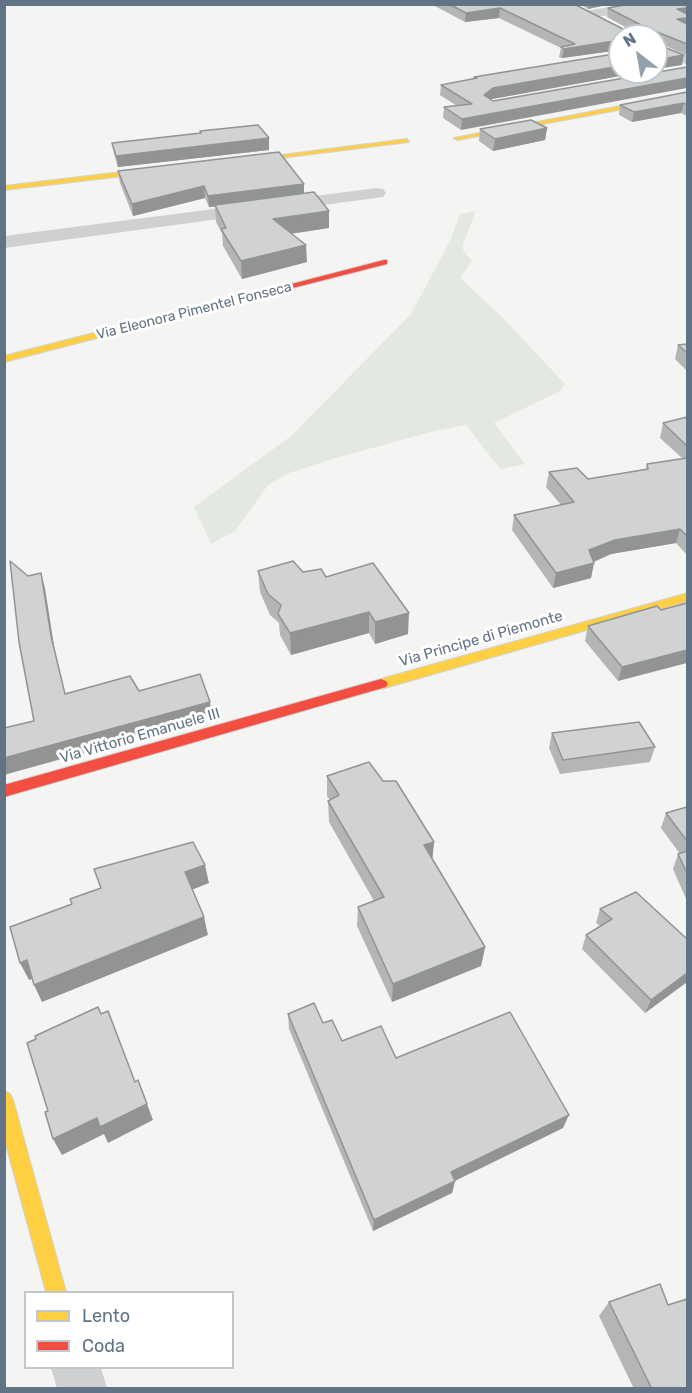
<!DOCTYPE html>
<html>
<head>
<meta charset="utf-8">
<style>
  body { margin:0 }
  #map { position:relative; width:692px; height:1393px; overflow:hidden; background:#f4f5f2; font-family:Rubik,sans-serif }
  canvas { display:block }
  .frame { position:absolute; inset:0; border:6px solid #617385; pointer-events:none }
  .legend { position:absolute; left:24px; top:1291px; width:210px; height:78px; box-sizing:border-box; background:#fff; border:2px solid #c0c7ce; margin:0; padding:8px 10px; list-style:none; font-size:18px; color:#617385 }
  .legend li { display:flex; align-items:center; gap:12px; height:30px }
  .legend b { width:30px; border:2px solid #c0c7ce }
  .north { position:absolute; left:608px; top:24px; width:60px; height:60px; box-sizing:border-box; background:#fff; border:2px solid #c0c7ce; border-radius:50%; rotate:329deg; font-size:16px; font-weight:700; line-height:24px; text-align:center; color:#617385 }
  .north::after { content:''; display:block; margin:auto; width:21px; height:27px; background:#94a0ab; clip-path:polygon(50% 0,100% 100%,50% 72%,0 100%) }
</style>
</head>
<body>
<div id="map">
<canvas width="692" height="1393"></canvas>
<div class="frame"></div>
<ul class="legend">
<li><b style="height:8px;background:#ffcf43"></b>Lento</li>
<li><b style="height:8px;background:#f24e42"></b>Coda</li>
</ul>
<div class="north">N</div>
</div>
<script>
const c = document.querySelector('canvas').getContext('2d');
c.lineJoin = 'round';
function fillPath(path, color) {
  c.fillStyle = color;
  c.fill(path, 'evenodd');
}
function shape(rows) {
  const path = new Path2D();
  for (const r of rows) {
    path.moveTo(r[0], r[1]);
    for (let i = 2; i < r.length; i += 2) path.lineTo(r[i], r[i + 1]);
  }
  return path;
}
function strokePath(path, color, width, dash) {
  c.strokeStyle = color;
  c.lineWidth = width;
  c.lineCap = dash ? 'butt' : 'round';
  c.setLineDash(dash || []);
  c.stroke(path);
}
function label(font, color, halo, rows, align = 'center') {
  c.font = font + ' Rubik,sans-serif';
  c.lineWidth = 6;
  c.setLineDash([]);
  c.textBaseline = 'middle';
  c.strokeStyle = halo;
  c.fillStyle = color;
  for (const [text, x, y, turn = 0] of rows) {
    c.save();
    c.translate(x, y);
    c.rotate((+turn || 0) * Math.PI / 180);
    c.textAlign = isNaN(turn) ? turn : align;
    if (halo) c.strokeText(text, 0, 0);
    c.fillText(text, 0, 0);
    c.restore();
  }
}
fillPath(shape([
  [476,211,463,244,463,250,472,261,461,277,462,280,501,316,565,384,560,391,494,423,525,464,500,469,466,425,435,431,339,457,289,473,268,485,235,531,211,544,194,507,291,436,411,314,450,241,460,214]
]), '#e3e8e0');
const slow = shape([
  [688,93,688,97,457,140,454,138,688,93],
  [407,139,409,142,239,163,235,161,407,139],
  [164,167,168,169,167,171,4,190,4,186,164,167],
  [261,290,265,293,264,295,4,362,4,356,261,290],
  [688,593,688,601,381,689,374,684,381,679,688,593],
  [4,1091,10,1094,13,1100,66,1292,46,1292,4,1137,4,1091]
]);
const jam = shape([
  [384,260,387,260,387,264,261,296,257,293,384,260],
  [381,679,386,681,388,684,386,687,4,797,4,785,381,679]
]);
strokePath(slow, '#d0d2d3', 2);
strokePath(jam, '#d0d2d3', 2);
fillPath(shape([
  [626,4,656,4,650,8,586,19,580,15,586,11,626,4],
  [656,43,688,56,688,65,656,52,656,43],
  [377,188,383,189,386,193,383,197,4,248,4,236,377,188],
  [51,1368,101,1368,107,1388,57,1388,51,1368]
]), '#cfd0d1');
fillPath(slow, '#ffcf43');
fillPath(jam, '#f24e42');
fillPath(shape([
  [431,4,574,4,623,29,629,29,607,17,608,8,687,4,687,55,656,42,620,36,620,50,562,58,559,57,561,48,499,18,465,22],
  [580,4,611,4,588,9],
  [620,72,642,72,492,99,461,130,443,118,444,107,457,106,440,95,441,85,474,79,474,77],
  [687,92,687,116,681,113,632,122,619,115,620,105],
  [547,128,545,140,493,151,479,141,480,129],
  [200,131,269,138,269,150,118,167,114,154,112,143,200,133],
  [118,171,304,184,304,193,329,228,291,234,307,262,242,279,223,246,222,233,216,222,215,207,209,207,205,198,133,216,120,183],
  [687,344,687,371,675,359,678,345],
  [687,417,687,555,676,543,611,554,594,562,591,578,553,588,512,530,514,515,561,505,546,487,549,472,588,479,646,469,647,464,682,458,660,438,663,423],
  [258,571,303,572,326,577,408,634,375,644,369,633,291,655,280,635,279,623,270,615,260,592],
  [661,610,618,681,585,641,588,626],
  [552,733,655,747,650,762,560,774,549,748],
  [327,776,383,781,434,842,432,860,485,947,481,966,392,1002,357,926,358,907,374,901,329,822,328,801,330,800,327,796],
  [687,807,687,901,673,869,678,854,680,854,661,828,666,813],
  [600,909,687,939,687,982,645,1013,582,949,586,935,600,926,596,923],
  [288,1014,323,1023,342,1041,396,1058,563,1128,455,1181,452,1193,373,1231,289,1029],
  [609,1302,668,1305,687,1389,634,1389,599,1316]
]), '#b4b5b5');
fillPath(shape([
  [589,4,611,4,588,9],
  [500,8,499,18,465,22,466,13],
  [687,8,687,17,677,9],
  [687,18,687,27,677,19],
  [620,40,620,50,562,58,564,49],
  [684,55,682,65,656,69,656,60],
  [620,66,620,72,642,72,492,99,483,106,484,95,493,88],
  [687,78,687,88,461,130,462,119],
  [684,103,681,113,632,122,634,112],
  [547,128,545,140,493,151,495,139],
  [269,138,269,150,118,167,116,156],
  [304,184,304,195,209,207,208,196],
  [204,186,205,198,133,216,132,204],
  [329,211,329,228,274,236,273,219],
  [306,245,307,262,242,279,241,261],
  [680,529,676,543,611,554,586,565,589,550,615,540],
  [594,563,591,578,553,588,556,573],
  [41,573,45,588,55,652,69,709,51,636],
  [369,612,369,633,291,655,290,633],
  [409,613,408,634,375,644,375,622],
  [687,650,687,663,618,681,622,667],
  [210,702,212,717,4,775,4,758],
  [434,842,432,862,424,845],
  [205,865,209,883,189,891,185,872],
  [204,917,208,935,42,1002,34,985],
  [485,947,481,966,392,1002,393,984],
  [27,960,35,978,29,980,20,963],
  [687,973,687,982,645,1013,651,1000],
  [147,1104,153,1120,108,1143,104,1134,62,1155,53,1139,97,1118],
  [569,1115,563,1128,448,1184,451,1172],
  [455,1181,452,1193,373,1231,374,1220]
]), '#929494');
const building = shape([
  [449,4,574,4,623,29,640,29,641,25,608,8,631,4,687,4,687,8,677,9,687,14,687,18,677,19,687,24,687,44,657,32,656,43,656,36,620,36,620,40,564,49,561,47,575,44,500,8,466,13,449,4],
  [656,44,684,55,656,60,656,44],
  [620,53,620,66,493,88,484,95,493,101,687,67,687,78,462,119,444,107,472,104,441,85,477,78,474,77,620,53],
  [687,92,687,105,684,103,634,112,620,105,687,92],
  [531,120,547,128,495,139,480,129,531,120],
  [258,125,269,138,116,156,112,143,201,133,200,131,258,125],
  [279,152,304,184,208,196,204,186,132,204,118,171,279,152],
  [314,192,329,211,273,219,306,245,241,261,221,229,226,228,215,205,314,192],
  [687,344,687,353,678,345,687,344],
  [687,417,687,446,663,423,687,417],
  [687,458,687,536,680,529,615,540,589,550,594,563,556,573,514,515,574,502,549,472,577,468,588,479,648,469,647,464,687,458],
  [10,561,28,576,41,573,51,636,65,694,130,676,139,691,200,674,210,702,4,758,4,728,34,721,19,642,10,561],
  [293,561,303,572,321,569,326,577,373,563,409,613,375,622,369,612,290,633,278,614,281,605,268,594,258,571,293,561],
  [687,603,687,650,622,667,588,626,657,606,661,610,687,603],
  [639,722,655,747,563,760,552,733,639,722],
  [369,762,383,781,396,781,434,842,424,845,485,947,393,984,358,907,384,897,328,801,339,795,327,776,369,762],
  [687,807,687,841,666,813,687,807],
  [193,842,205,865,185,872,204,917,34,985,27,960,20,963,10,927,72,904,70,899,101,888,94,869,193,842],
  [687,851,687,873,678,854,687,851],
  [636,892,687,939,687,973,651,1000,586,935,612,919,600,909,636,892],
  [314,1003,323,1023,332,1020,342,1041,381,1026,396,1058,510,1012,569,1115,451,1172,455,1181,374,1220,288,1014,314,1003],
  [98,1007,101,1014,108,1011,135,1082,138,1080,147,1104,100,1127,97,1118,53,1139,45,1112,48,1111,27,1043,36,1039,35,1036,98,1007],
  [660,1284,668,1305,687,1299,687,1389,652,1389,609,1302,660,1284]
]);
fillPath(building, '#d1d3d3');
strokePath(building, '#929494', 1.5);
label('14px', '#617385', '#fff', [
  ["Via Eleonora Pimentel Fonseca",194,311,-14]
]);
label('15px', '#617385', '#fff', [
  ["Via Principe di Piemonte",481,639,-16],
  ["Via Vittorio Emanuele III",140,736,-16]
]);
</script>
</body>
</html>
